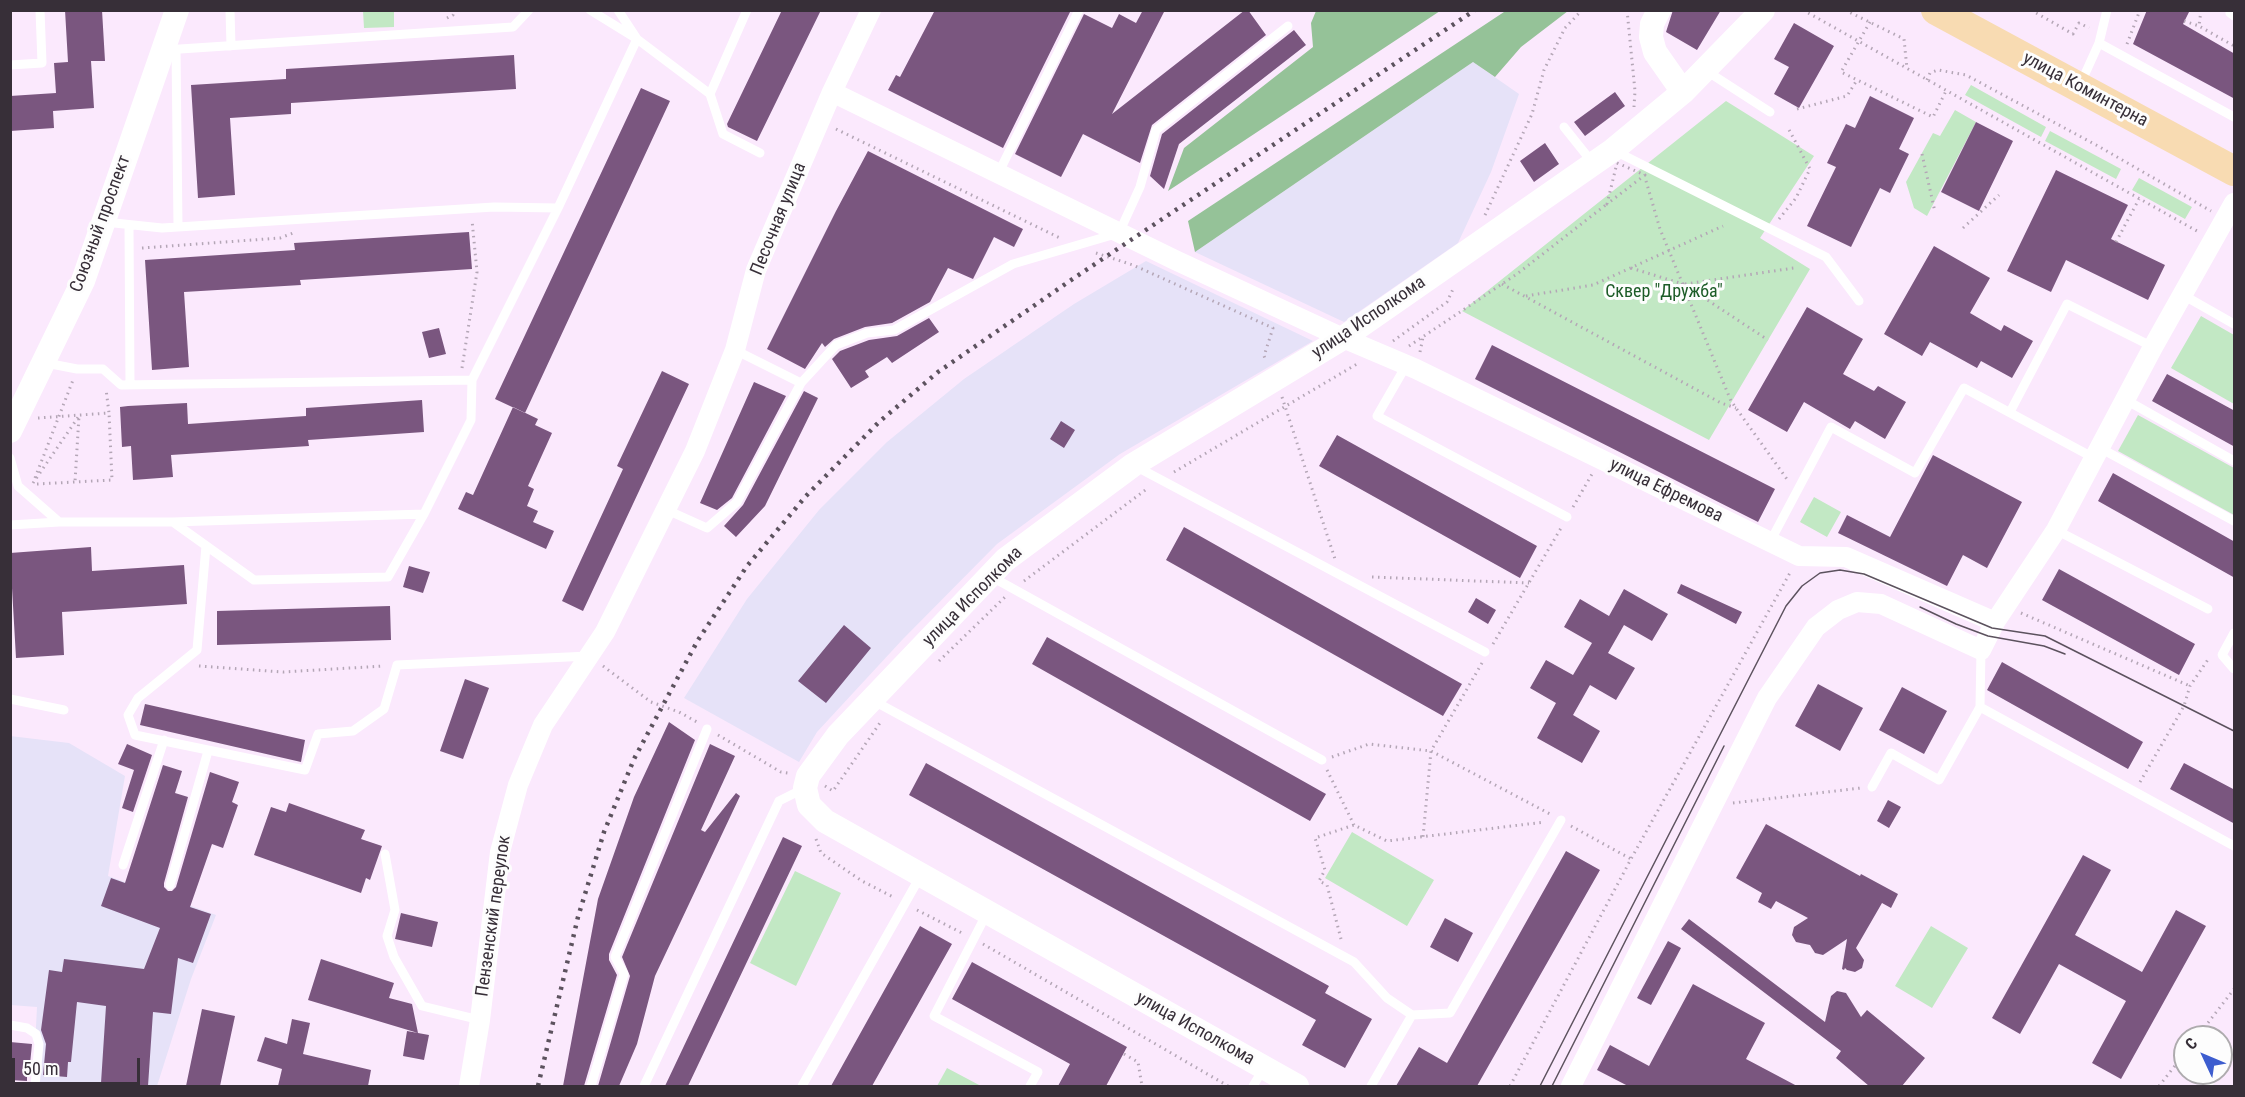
<!DOCTYPE html>
<html>
<head>
<meta charset="utf-8">
<style>
  body { margin:0 }
  #map { position:relative; width:2245px; height:1097px; overflow:hidden; background:#fbe9fd; font-family:"Roboto Condensed",sans-serif }
  canvas { display:block }
  .frame { position:absolute; inset:0; border:12px solid #372f38; pointer-events:none }
  .north { position:absolute; left:2173px; top:1025px; width:60px; height:60px; box-sizing:border-box; background:#fdfdfd; border:2px solid #aeabae; border-radius:50%; rotate:314deg; font-size:16px; font-weight:700; line-height:24px; text-align:center; color:#372f38 }
  .north::after { content:''; display:block; margin:auto; width:21px; height:27px; background:#3d5dcf; clip-path:polygon(50% 0,100% 100%,50% 72%,0 100%) }
  .scale { position:absolute; left:12px; top:1058px; width:128px; height:27px; box-sizing:border-box; border:3px solid #372f38; border-top:0; padding-left:8px; font-size:18px; line-height:21px; white-space:nowrap; color:#372f38; -webkit-text-stroke:4px #fdfdfd; paint-order:stroke }
</style>
</head>
<body>
<div id="map">
<canvas width="2245" height="1097"></canvas>
<div class="frame"></div>
<div class="north">С</div>
<div class="scale">50 m</div>
</div>
<script>
const c = document.querySelector('canvas').getContext('2d');
c.lineJoin = 'round';
function fillPath(path, color) {
  c.fillStyle = color;
  c.fill(path, 'evenodd');
}
function shape(rows) {
  const path = new Path2D();
  for (const r of rows) {
    path.moveTo(r[0], r[1]);
    for (let i = 2; i < r.length; i += 2) path.lineTo(r[i], r[i + 1]);
  }
  return path;
}
function strokePath(path, color, width, dash) {
  c.strokeStyle = color;
  c.lineWidth = width;
  c.lineCap = dash ? 'butt' : 'round';
  c.setLineDash(dash || []);
  c.stroke(path);
}
function label(font, color, halo, rows, align = 'center') {
  c.font = font + ' "Roboto Condensed",sans-serif';
  c.lineWidth = 6;
  c.setLineDash([]);
  c.textBaseline = 'middle';
  c.strokeStyle = halo;
  c.fillStyle = color;
  for (const [text, x, y, turn = 0] of rows) {
    c.save();
    c.translate(x, y);
    c.rotate((+turn || 0) * Math.PI / 180);
    c.textAlign = isNaN(turn) ? turn : align;
    if (halo) c.strokeText(text, 0, 0);
    c.fillText(text, 0, 0);
    c.restore();
  }
}
fillPath(shape([
  [1473,62,1519,94,1491,172,1458,243,1344,322,1195,252],
  [1146,261,1313,341,1120,454,997,544,903,639,817,732,799,762,684,698,747,599,819,510,887,442,964,379,1074,304],
  [10,736,69,743,125,776,108,876,216,915,191,979,157,1086,33,1086,37,1007,11,1005]
]), '#e6e2f8');
fillPath(shape([
  [363,11,394,11,394,27,364,28],
  [1971,85,2046,127,2041,137,1965,95],
  [1726,101,1814,156,1760,238,1810,269,1709,440,1462,311],
  [1955,110,1976,122,1927,216,1914,208,1906,182,1933,133,1940,136],
  [2050,131,2121,169,2116,179,2045,141],
  [2139,178,2192,207,2185,219,2132,190],
  [2201,316,2234,335,2234,404,2171,368],
  [2138,415,2234,468,2234,515,2118,451],
  [1814,497,1841,512,1827,537,1800,522],
  [1352,832,1434,880,1407,926,1325,878],
  [795,871,841,893,796,986,750,963],
  [1931,926,1968,948,1932,1008,1895,986],
  [947,1068,981,1086,937,1086]
]), '#c2e8c4');
fillPath(shape([
  [1507,10,1568,11,1521,47,1495,77,1473,62,1195,252,1188,221],
  [1316,11,1440,11,1168,191,1184,148,1313,47,1311,23]
]), '#95c298');
fillPath(shape([
  [65,10,102,10,105,61,91,61,94,108,53,111,54,128,10,131,10,96,56,93,54,63,68,62],
  [782,10,821,10,757,141,728,127,727,124],
  [935,10,1071,10,1003,148,888,90,896,75,900,77],
  [1143,10,1165,10,1112,114,1245,10,1248,10,1266,35,1152,125,1140,163,1083,134,1061,177,1015,154,1084,14,1112,28,1119,14,1136,23],
  [1673,10,1721,10,1697,50,1666,32],
  [2147,10,2190,10,2183,24,2235,54,2235,99,2133,44],
  [1794,23,1834,46,1799,108,1774,94,1789,67,1774,59],
  [1294,30,1306,45,1179,144,1164,189,1150,176,1162,134],
  [514,55,516,89,291,103,291,114,230,118,235,195,198,198,191,85,286,79,286,69],
  [641,88,670,101,525,413,495,399],
  [1615,92,1625,106,1585,136,1574,122],
  [1870,96,1914,118,1899,149,1909,154,1890,193,1880,188,1851,247,1807,226,1836,167,1827,163,1846,124,1855,128],
  [1976,122,2013,141,1979,211,1941,192],
  [1545,143,1559,164,1534,182,1520,161],
  [868,151,1023,229,1014,247,994,237,973,279,948,268,930,302,892,323,865,327,834,339,825,347,822,343,805,369,767,349,836,211],
  [2056,170,2128,205,2111,239,2165,265,2148,300,2066,260,2051,292,2007,271],
  [469,232,472,269,300,280,301,285,184,292,189,367,152,370,145,260,295,250,294,243],
  [1934,246,1990,278,1970,313,2001,331,2004,325,2033,341,2012,378,1981,361,1977,368,1930,342,1922,356,1884,334],
  [1807,307,1863,339,1843,374,1874,391,1878,386,1906,402,1885,439,1855,421,1850,429,1804,402,1787,432,1748,410],
  [929,318,939,332,892,363,887,357,865,371,869,377,851,388,832,359,840,351,869,340,897,336],
  [439,328,446,354,429,358,422,332],
  [1492,345,1775,489,1758,522,1475,379],
  [662,371,689,384,583,611,562,601,623,469,617,466],
  [2167,374,2235,411,2235,447,2152,401],
  [754,382,786,396,732,498,717,510,700,503],
  [804,391,818,398,765,506,736,537,724,526,743,505],
  [422,400,424,432,308,440,309,446,171,455,173,477,133,480,131,446,122,447,120,407,128,406,187,403,188,424,306,416,306,408],
  [513,407,538,419,535,425,552,433,528,486,534,489,527,506,538,511,533,522,554,531,546,549,458,509,466,492,473,495],
  [1061,421,1075,430,1064,448,1050,439],
  [1337,435,1537,546,1520,578,1319,466],
  [1933,455,2022,502,1987,568,1963,555,1947,586,1838,533,1847,515,1890,537],
  [2113,473,2235,542,2235,578,2098,501],
  [1184,527,1462,684,1443,716,1166,560],
  [91,547,92,571,184,565,187,604,62,612,64,655,16,658,10,553],
  [409,566,430,572,423,593,403,587],
  [2059,569,2195,644,2179,675,2042,600],
  [1681,584,1742,612,1736,624,1677,593],
  [1624,589,1668,614,1652,641,1624,625,1608,653,1635,668,1616,700,1590,685,1573,715,1600,731,1582,763,1537,738,1556,703,1530,688,1546,660,1573,675,1592,643,1564,627,1580,599,1609,616],
  [1476,598,1496,610,1488,624,1468,612],
  [390,606,391,640,217,645,217,611],
  [844,625,871,648,826,703,798,681],
  [1047,637,1326,794,1310,821,1032,664],
  [2002,662,2143,742,2128,769,1987,690],
  [465,679,489,688,463,759,440,751],
  [1818,684,1863,708,1840,751,1795,726],
  [1902,687,1947,711,1924,754,1879,730],
  [145,704,305,740,301,762,140,725],
  [669,722,695,740,609,954,609,960,617,975,584,1086,563,1086,598,899,634,797],
  [127,744,152,755,133,812,122,808,134,770,118,764],
  [710,744,735,756,701,830,705,832,736,793,740,796,655,976,637,1044,619,1086,598,1086,630,976,622,957],
  [926,763,1329,986,1325,993,1372,1019,1345,1068,1302,1045,1316,1020,909,795],
  [2184,763,2235,790,2235,824,2170,789],
  [163,765,182,771,175,793,188,797,164,883,164,887,168,891,172,891,176,887,210,772,239,782,232,802,238,805,223,848,212,844,190,907,211,914,193,963,178,958,171,1014,153,1012,148,1086,101,1083,106,1006,77,1002,71,1062,68,1062,67,1077,43,1075,46,1044,41,1030,49,970,62,972,64,959,144,969,160,928,101,906,111,878,125,883],
  [1888,800,1901,807,1889,828,1877,821],
  [289,803,365,830,361,839,382,846,370,880,366,878,361,893,254,855,271,807,286,812],
  [1766,824,1860,876,1861,874,1898,894,1891,908,1882,903,1856,948,1864,960,1862,968,1855,972,1847,970,1845,968,1844,970,1842,969,1847,939,1823,955,1815,953,1810,945,1796,942,1792,935,1794,927,1808,918,1776,901,1771,909,1758,902,1762,893,1736,878],
  [783,837,802,846,688,1086,665,1086],
  [1566,851,1600,870,1477,1086,1396,1086,1419,1047,1447,1063],
  [2083,855,2111,870,2075,935,2142,972,2176,910,2206,926,2121,1079,2092,1063,2126,1001,2059,964,2020,1034,1992,1018],
  [401,913,438,922,432,947,395,939],
  [1445,918,1473,933,1458,962,1430,947],
  [1689,919,1825,1022,1831,996,1837,991,1846,993,1861,1017,1867,1010,1925,1058,1902,1086,1869,1086,1836,1058,1841,1051,1681,929],
  [920,926,952,944,872,1086,831,1086],
  [1668,941,1681,948,1651,1005,1637,998],
  [321,959,394,983,389,998,412,1004,418,1033,308,1000],
  [972,962,1127,1047,1106,1086,1058,1086,1070,1064,952,999],
  [1693,984,1765,1023,1746,1059,1797,1086,1628,1086,1597,1070,1610,1045,1649,1066],
  [202,1009,235,1016,220,1086,186,1086],
  [292,1019,310,1023,303,1054,371,1070,368,1086,278,1086,282,1069,257,1061,265,1037,287,1044],
  [407,1031,429,1035,424,1060,403,1056],
  [10,1042,32,1044,29,1074,27,1074,27,1081,10,1080]
]), '#7a567f');
strokePath(shape([
  [433,10,434,16],
  [1627,10,1635,91,1634,107],
  [1803,10,2197,231],
  [1845,10,1904,39,1907,69],
  [2031,10,2073,34,2079,23,2089,28],
  [2201,10,2199,26,2234,46],
  [447,18,453,15,455,10],
  [2184,21,2199,26],
  [1870,22,1841,72,1933,117,1946,91],
  [2127,44,2140,10],
  [1927,80,1930,73,1938,70,1966,75,2098,146,2211,211],
  [1797,109,1847,96,1857,80],
  [836,129,1060,238],
  [1922,154,1935,212],
  [1617,163,1645,175,1607,204,1617,163],
  [1646,181,1660,229,1731,401,1789,482],
  [1485,215,1532,114,1544,70,1565,28,1582,10],
  [1779,219,1796,198,1810,169,1787,126],
  [1963,228,1999,195],
  [2116,242,2139,199],
  [142,248,280,238,293,233],
  [1096,253,1133,265,1273,328,1264,356,1266,361],
  [1631,268,1683,284,1768,340],
  [1502,284,1721,403,1736,408],
  [1685,284,1794,268],
  [1526,296,1593,285,1723,226],
  [1393,341,1447,302,1454,287],
  [1409,346,1517,274,1607,204],
  [1420,352,1423,337],
  [462,368,477,272,472,220],
  [1282,397,1335,559],
  [38,418,109,413,106,389],
  [1174,472,1357,364],
  [35,478,73,380],
  [33,483,79,416,75,482],
  [37,484,112,480,109,413],
  [1573,507,1592,474],
  [1372,577,1529,583],
  [1024,581,1148,488],
  [2021,613,2190,686],
  [1493,644,1561,528],
  [939,661,1005,597],
  [1482,663,1431,751,1550,814],
  [199,666,283,672,384,666],
  [603,666,651,702,679,712,697,722],
  [718,735,781,772,788,773],
  [1332,757,1369,744,1431,751,1423,837],
  [1327,770,1354,825],
  [2140,782,2184,706,2190,686,2209,658],
  [825,786,833,791,882,720],
  [1733,803,1861,788],
  [1571,826,1631,859],
  [816,839,821,853,862,881,895,898],
  [917,910,964,934],
  [1341,939,1327,885,1319,881,1325,870,1315,838,1354,825,1387,841,1545,822],
  [983,944,1228,1086],
  [2197,1037,2234,989],
  [1124,1054,1138,1062,1142,1086],
  [1510,1086,1631,859,1791,571],
  [2159,1086,2185,1053]
]), '#b4a6b6', 3, [1.5, 4.5]);
strokePath(shape([
  [230,10,231,46],
  [590,10,637,39,710,94,723,134,760,153],
  [2231,10,2230,13,2234,16],
  [2099,43,2234,117],
  [176,49,178,227],
  [165,50,513,27,529,10],
  [10,65,42,63,40,10],
  [1705,70,1770,112],
  [2080,85,2099,43,2107,10],
  [710,94,747,10],
  [1564,127,1592,162],
  [1615,151,1826,257,1859,301],
  [999,172,1079,10],
  [105,222,162,228,494,207,558,208],
  [129,225,130,385],
  [2183,295,2234,324],
  [735,350,801,383],
  [46,363,77,369,103,369,121,385,472,380],
  [1407,364,1377,416,1567,517],
  [2126,400,2234,461],
  [2010,412,2067,304,2153,347],
  [2100,448,2234,521],
  [10,458,18,486,59,522],
  [1135,466,1485,652],
  [667,510,707,528,737,502,801,383,836,345,867,333,894,330,1013,264,1119,233,1140,187,1156,130,1288,26],
  [173,522,254,580,388,577,424,514],
  [10,525,59,522,173,522,424,514,471,420,472,380,558,208,637,39,618,10],
  [2056,530,2208,609],
  [1770,542,1831,427,1915,473,1964,388,2094,458],
  [206,546,197,650,138,698,128,715,135,735,305,770,318,734,353,731,384,709,397,665,589,656],
  [992,577,1322,760],
  [2234,633,2222,655,2234,669],
  [1981,650,1980,707,2234,846],
  [10,699,64,710],
  [874,701,1354,962,1387,998,1412,1015,1371,1086],
  [1872,787,1891,753,1939,780,1980,707],
  [385,854,395,910,387,936,394,957,422,1006,480,1020],
  [123,865,164,740],
  [170,885,208,751],
  [987,913,934,1016,1038,1072,1030,1086],
  [1412,1015,1450,1013,1561,820],
  [10,1025,27,1028,36,1034,39,1044,35,1086],
  [2221,1068,2234,1052],
  [591,1086,624,974,615,957,707,729],
  [644,1086,779,801,803,789],
  [802,1086,921,875],
  [1253,1086,1264,1068],
  [2206,1086,2217,1073]
]), '#fff', 9);
strokePath(shape([
  [871,10,832,92,1175,260,1343,338,1416,369,1799,556,1846,557,1995,622],
  [469,1086,480,1020,500,852,518,785,543,725,605,632,695,451,735,350,756,270,832,92],
  [1571,1086,1767,698,1816,627,1838,610,1857,602,1881,604,1981,650,1995,622,2056,530,2153,347,2234,203]
]), '#fff', 20);
strokePath(shape([
  [1659,10,1652,24,1651,37,1655,52,1683,92],
  [10,431,83,281,177,10],
  [1297,1086,825,821,809,805,805,788,808,776,838,735,1005,560,1133,465,1343,338,1613,150,1683,92,1763,10]
]), '#fff', 24);
strokePath(shape([
  [1936,10,2234,171]
]), '#f8dbb2', 30);
strokePath(shape([
  [1920,607,1956,624,1988,636,2044,646,2065,654],
  [1540,1086,1786,606,1802,586,1820,573,1840,570,1864,574,1992,628,2045,636,2234,731],
  [1552,1086,1724,746]
]), '#5c525e', 1.5);
strokePath(shape([
  [538,1086,578,917,604,832,634,759,698,640,747,566,806,496,879,422,938,372,1077,276,1475,10]
]), '#5c525e', 4.5, [3, 6]);
label('18px', '#372f38', '#fdfdfd', [
  ["улица Коминтерна",2085,90,28],
  ["Песочная улица",779,219,-68],
  ["Союзный проспект",101,224,-70],
  ["улица Исполкома",1369,318,-34],
  ["улица Ефремова",1666,491,26],
  ["улица Исполкома",973,597,-45],
  ["Пензенский переулок",494,916,-82],
  ["улица Исполкома",1195,1029,29]
]);
label('18px', '#1c5c27', '#fdfdfd', [
  ["Сквер \"Дружба\"",1664,292]
]);
</script>
</body>
</html>
